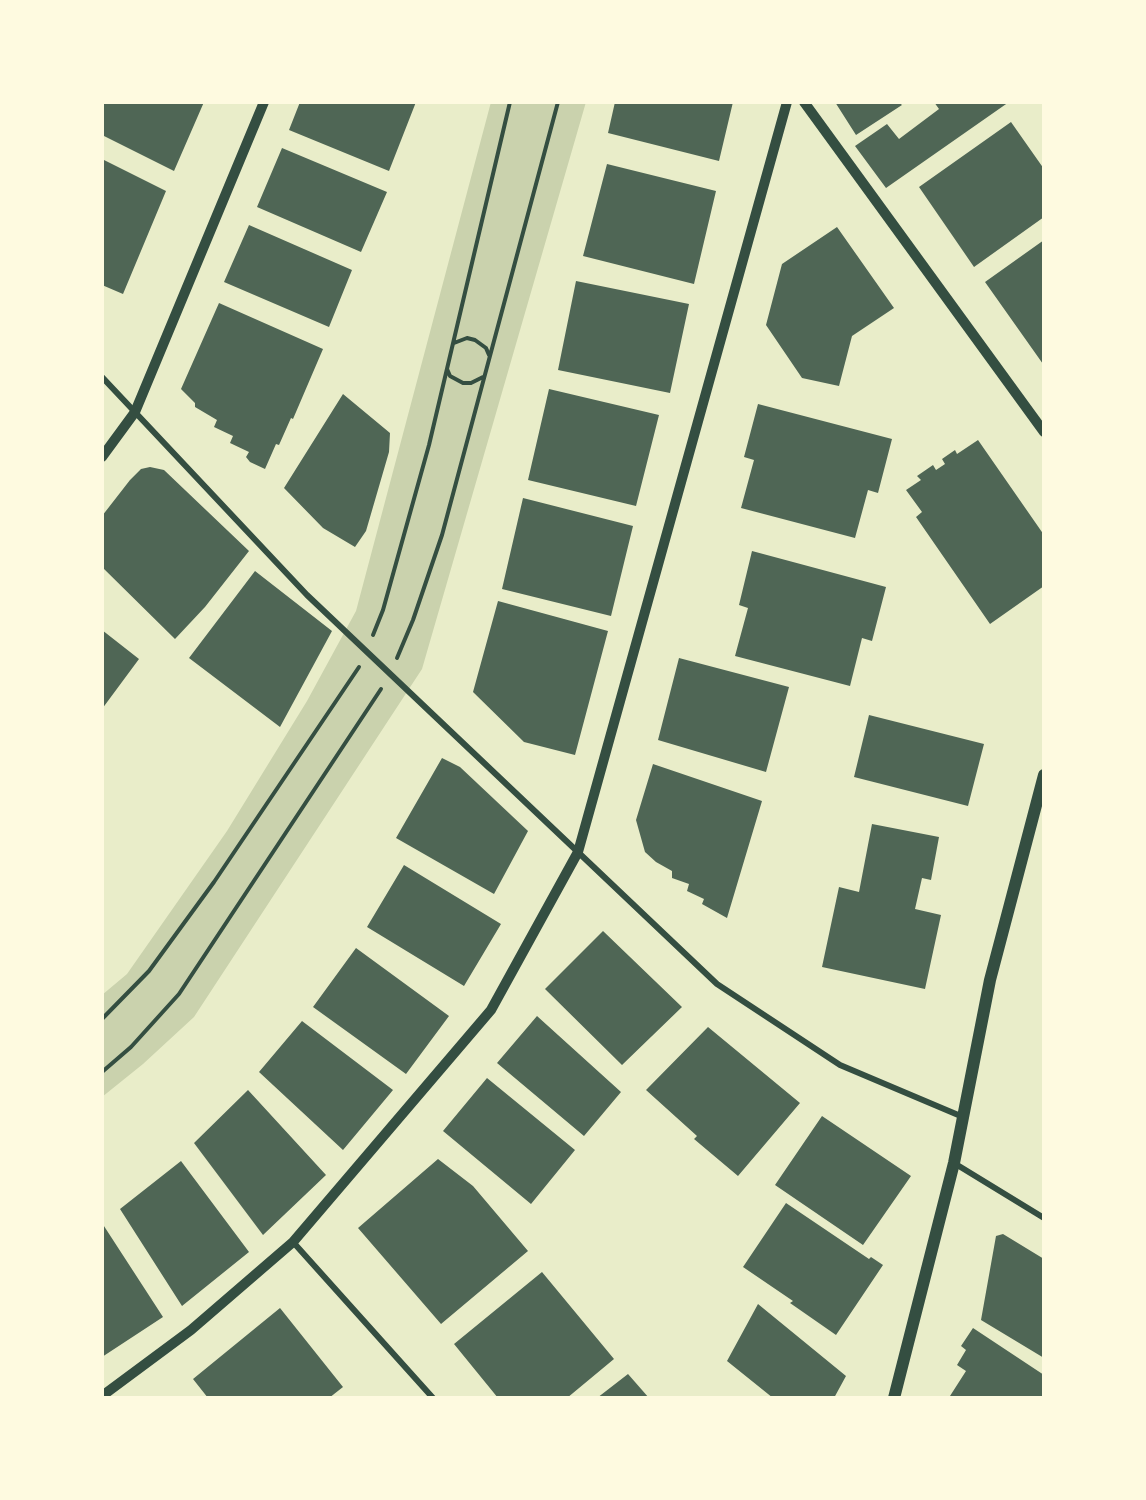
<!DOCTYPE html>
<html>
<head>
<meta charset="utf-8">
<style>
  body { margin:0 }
  #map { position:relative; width:1146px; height:1500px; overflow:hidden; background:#e9edc9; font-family:Figtree,sans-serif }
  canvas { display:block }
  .frame { position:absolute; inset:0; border:104px solid #fefae0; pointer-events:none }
</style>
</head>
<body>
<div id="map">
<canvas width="1146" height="1500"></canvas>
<div class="frame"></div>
</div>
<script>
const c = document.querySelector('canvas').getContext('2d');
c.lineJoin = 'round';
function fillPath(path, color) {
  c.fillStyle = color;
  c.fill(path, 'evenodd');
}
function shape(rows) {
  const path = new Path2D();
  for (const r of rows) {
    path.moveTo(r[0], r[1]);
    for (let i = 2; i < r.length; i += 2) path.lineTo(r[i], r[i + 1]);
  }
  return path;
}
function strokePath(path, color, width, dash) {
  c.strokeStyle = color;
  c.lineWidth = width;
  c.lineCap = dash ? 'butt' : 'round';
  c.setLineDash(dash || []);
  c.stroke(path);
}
fillPath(shape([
  [491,102,586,102,422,669,194,1017,143,1064,102,1097,102,995,127,974,227,831,307,701,356,611]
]), '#cad2ad');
fillPath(shape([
  [102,102,204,102,174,171,102,135],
  [300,102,416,102,389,171,289,130],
  [615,102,733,102,719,161,608,133],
  [835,102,899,102,902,105,856,135],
  [934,102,1009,102,886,188,855,146,887,124,899,139,939,109],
  [1011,122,1044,169,1044,217,974,267,919,187],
  [282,148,387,192,361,252,257,207],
  [102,159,166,191,123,294,102,285],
  [607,164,716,191,694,284,583,256],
  [249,225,352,270,329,327,224,282],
  [837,227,894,308,852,336,839,386,802,378,766,325,782,264],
  [1044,240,1044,363,1043,364,985,282],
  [576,281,689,304,670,393,558,370],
  [219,303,323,349,293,419,291,418,279,445,276,444,265,469,250,462,246,457,249,452,230,443,233,436,214,427,217,420,195,407,195,403,181,389],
  [549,389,659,415,636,506,528,480],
  [343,394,390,433,389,452,366,531,355,547,323,528,284,488],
  [758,404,892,439,878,493,868,490,855,538,741,508,754,460,744,457],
  [978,440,1044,535,1044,586,990,624,916,517,922,512,906,490,921,480,917,476,933,465,936,470,945,464,942,459,955,450,957,454],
  [150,467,164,470,249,551,205,607,175,639,102,567,102,516,130,480,141,469],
  [523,498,633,526,611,616,502,589],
  [752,551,886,587,872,641,862,638,850,686,735,656,748,608,739,605],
  [255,571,332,631,280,727,189,658],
  [498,601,608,631,575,755,524,742,473,692],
  [102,630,139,659,102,709],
  [679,658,789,687,766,772,658,740],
  [869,715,984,744,968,806,854,777],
  [442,758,460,767,528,831,494,894,396,838],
  [653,764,762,801,727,918,702,904,704,899,687,891,689,884,672,878,672,871,656,862,645,852,636,820],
  [872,824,939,837,931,880,922,878,915,909,941,915,925,989,822,967,839,887,859,892],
  [404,865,501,924,464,986,367,927],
  [603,931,682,1007,622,1065,545,989],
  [356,948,449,1016,406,1074,313,1007],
  [537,1016,621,1092,584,1136,497,1063],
  [302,1021,393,1090,343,1150,259,1072],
  [708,1027,800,1103,738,1176,694,1139,697,1136,646,1090],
  [487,1078,575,1150,531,1204,443,1131],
  [248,1090,326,1175,263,1235,194,1143],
  [822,1116,911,1176,863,1245,775,1185],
  [438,1159,473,1186,528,1251,441,1324,358,1228],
  [181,1161,249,1252,182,1306,120,1209],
  [786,1203,869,1259,871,1257,883,1265,836,1335,790,1303,793,1301,743,1267],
  [102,1223,163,1317,102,1357],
  [1003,1234,1044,1259,1044,1358,981,1320,996,1236],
  [542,1272,614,1359,567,1398,498,1398,454,1344],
  [758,1304,846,1376,834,1398,773,1398,727,1361],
  [280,1308,343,1387,329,1398,208,1398,193,1379],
  [973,1328,1044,1375,1044,1398,953,1398,950,1396,966,1371,957,1365,966,1350,961,1346],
  [628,1374,649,1398,597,1398]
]), '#4f6655');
strokePath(shape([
  [454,343,467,338,475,340,486,348,489,355],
  [447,369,450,376,463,383,471,383,483,377],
  [373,635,383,610,429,445,510,102],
  [397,658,413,620,442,535,558,102],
  [102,1019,149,971,214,882,359,667],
  [102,1072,131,1047,179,994,381,689]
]), '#344e41', 4);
strokePath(shape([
  [102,377,307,595,717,984,840,1065,963,1117],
  [954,1163,1044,1218],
  [293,1242,433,1398]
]), '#344e41', 6);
strokePath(shape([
  [804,102,1044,432],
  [102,457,135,412,264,102],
  [102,1396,191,1330,293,1242,491,1010,578,852,787,102]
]), '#344e41', 10);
strokePath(shape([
  [894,1398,954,1163,990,980,1044,775]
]), '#344e41', 12);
</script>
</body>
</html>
